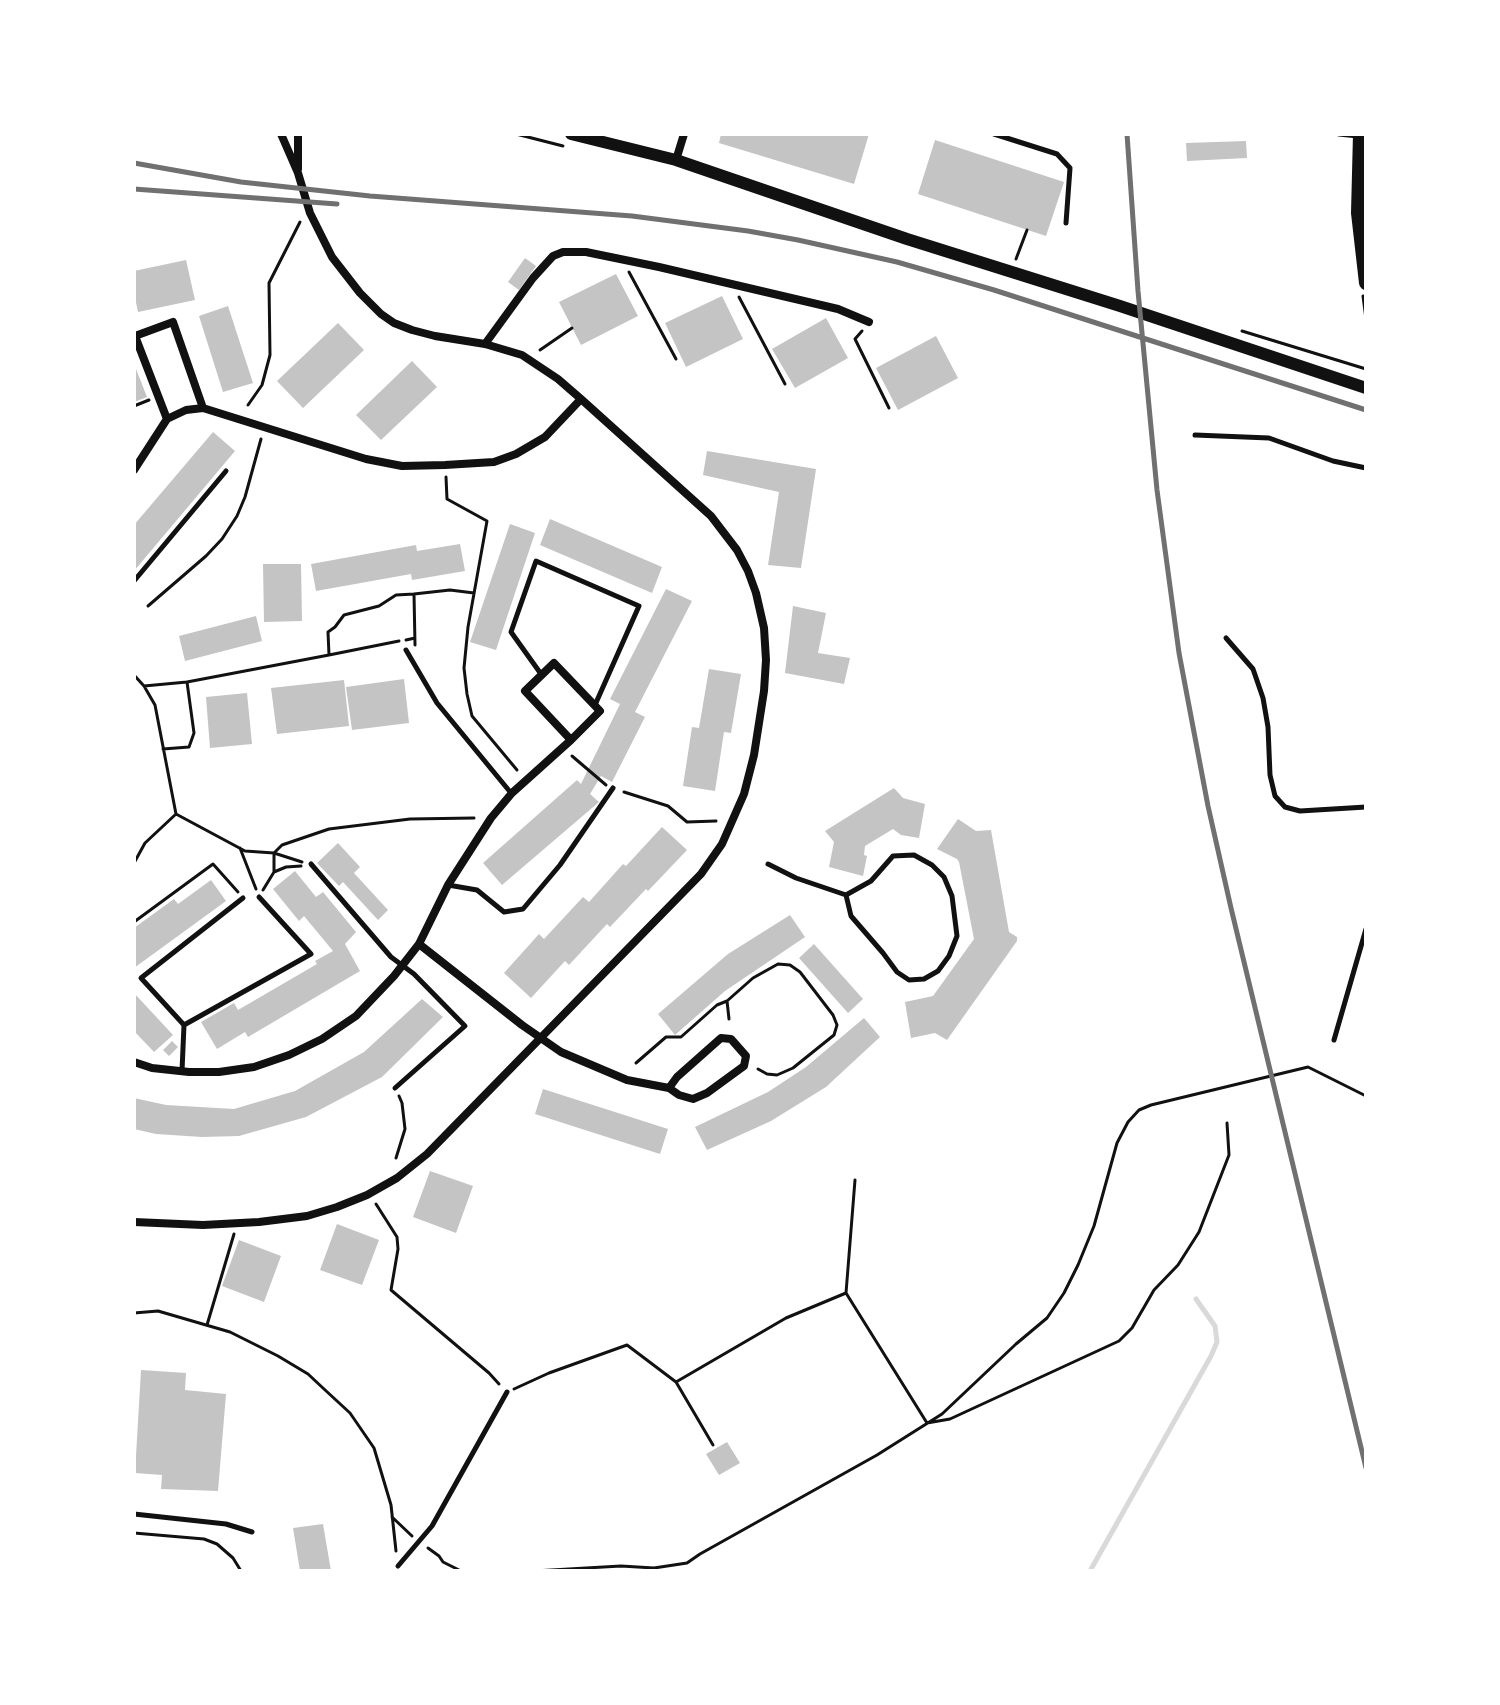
<!DOCTYPE html>
<html>
<head>
<meta charset="utf-8">
<style>
  body { margin:0 }
  #map { position:relative; width:1500px; height:1705px; overflow:hidden; background:#fff; font-family:"Source Sans 3",sans-serif }
  canvas { display:block }
  .frame { position:absolute; inset:0; border:136px solid #fff; pointer-events:none }
</style>
</head>
<body>
<div id="map">
<canvas width="1500" height="1705"></canvas>
<div class="frame"></div>
</div>
<script>
const c = document.querySelector('canvas').getContext('2d');
c.lineJoin = 'round';
function shape(rows) {
  const path = new Path2D();
  for (const r of rows) {
    path.moveTo(r[0], r[1]);
    for (let i = 2; i < r.length; i += 2) path.lineTo(r[i], r[i + 1]);
  }
  return path;
}
function strokePath(path, color, width, dash) {
  c.strokeStyle = color;
  c.lineWidth = width;
  c.lineCap = dash ? 'butt' : 'round';
  c.setLineDash(dash || []);
  c.stroke(path);
}
function fillPath(path, color) {
  c.fillStyle = color;
  c.fill(path, 'evenodd');
}
strokePath(shape([
  [1090,1571,1211,1356,1217,1342,1215,1326,1196,1299]
]), '#d9d9d9', 5);
fillPath(shape([
  [721,134,869,134,854,184,719,143],
  [935,140,1064,182,1046,236,918,194],
  [1246,141,1247,158,1187,161,1186,143],
  [525,258,536,266,519,290,508,282],
  [186,260,195,300,138,312,134,293,134,271],
  [616,274,638,316,581,345,559,302],
  [722,296,743,339,686,367,665,323],
  [228,306,253,383,223,392,199,316],
  [826,318,848,358,795,388,772,349],
  [338,323,364,350,303,408,277,381],
  [936,336,958,378,898,410,876,368],
  [412,361,437,387,381,440,356,415],
  [134,364,147,397,134,402],
  [213,432,235,451,134,571,134,525],
  [707,451,816,469,801,568,768,565,779,492,703,475],
  [550,519,662,567,652,593,540,545],
  [510,524,535,533,496,650,470,642],
  [460,544,465,571,412,580,411,574,316,591,311,564,416,545,417,551],
  [263,564,301,564,302,621,264,622],
  [666,589,692,601,635,712,645,717,612,782,601,776,590,794,599,802,502,885,483,863,577,780,581,784,620,704,610,699],
  [793,606,826,613,818,653,850,658,844,684,785,673],
  [256,616,262,641,185,661,179,636],
  [709,669,741,674,731,733,724,732,715,791,683,786,692,727,699,728],
  [404,679,409,723,352,730,346,687],
  [344,680,349,726,277,734,271,688],
  [247,693,252,744,210,748,206,697],
  [894,788,903,798,925,804,919,838,901,835,893,829,865,846,864,855,867,856,863,876,829,867,834,842,825,831],
  [958,819,976,831,991,830,1009,932,1017,937,1017,941,947,1040,935,1033,911,1038,905,1002,933,996,974,939,959,862,957,859,937,849],
  [662,827,687,850,648,891,646,889,610,927,607,924,569,965,565,961,531,998,504,973,539,934,544,939,583,897,589,902,623,864,626,866],
  [338,843,360,867,354,873,388,910,378,920,343,882,339,886,317,863],
  [295,871,316,897,323,892,356,932,345,944,360,971,248,1037,245,1032,217,1049,201,1022,234,1003,238,1010,317,964,315,961,333,951,304,916,299,921,273,889],
  [211,880,226,901,134,968,134,928,174,899,178,904],
  [790,915,805,937,725,991,675,1035,658,1014,728,954],
  [814,944,863,999,848,1013,799,958],
  [134,993,173,1035,154,1052,134,1031],
  [422,999,443,1017,382,1077,306,1117,239,1136,202,1137,156,1134,134,1129,134,1098,166,1105,234,1109,295,1091,364,1052],
  [864,1018,880,1037,826,1087,771,1121,707,1150,695,1127,768,1092,806,1067],
  [172,1041,178,1047,169,1056,163,1050],
  [543,1089,668,1129,660,1154,535,1114],
  [430,1171,473,1186,456,1233,413,1217],
  [337,1224,379,1240,362,1285,320,1270],
  [239,1240,281,1256,264,1302,222,1286],
  [141,1370,186,1373,185,1390,226,1394,218,1491,161,1489,162,1475,135,1473],
  [727,1442,740,1463,719,1475,706,1454],
  [323,1524,331,1571,300,1571,293,1528]
]), '#c4c4c4');
strokePath(shape([
  [516,134,563,146],
  [1016,259,1027,230],
  [629,272,676,359],
  [1363,296,1366,319],
  [739,297,785,384],
  [862,331,855,339,889,408],
  [1242,331,1366,369],
  [540,350,572,328],
  [248,405,262,385,270,355,269,283,300,222],
  [134,406,149,400],
  [446,477,447,499,487,521,468,627,464,668,467,694,472,716,517,770],
  [148,606,206,556,222,539,237,516,245,497,261,439],
  [406,640,415,638],
  [399,641,329,655,328,632,335,627,344,615,379,606,396,595,414,594],
  [415,645,414,594,450,590,474,593],
  [134,675,144,686,155,705,176,814,145,843,134,863],
  [144,686,187,682],
  [163,749,189,747,194,733,187,682,329,655],
  [572,756,606,785],
  [624,792,668,806,687,822,716,821],
  [176,814,245,851,274,853,302,862],
  [240,848,256,889],
  [274,872,286,867,301,866],
  [263,890,274,872,274,853,282,845,329,829,410,819,474,818],
  [134,922,213,864,238,892],
  [729,1019,727,1001,753,978,778,964,790,965,800,972,833,1015,837,1025,834,1035,793,1068,777,1075,767,1074,758,1069],
  [636,1063,666,1037,681,1037,717,1005,727,1001],
  [396,1158,405,1129,402,1103,399,1096],
  [855,1180,846,1293,927,1423,950,1419,1119,1341,1132,1328,1154,1290,1178,1265,1199,1232,1229,1155,1227,1123],
  [376,1204,397,1237,398,1249,391,1290,489,1373,499,1384],
  [134,1313,158,1311,230,1332,278,1356,308,1374,324,1389,350,1413,374,1448,391,1505,396,1551],
  [207,1325,234,1234],
  [676,1382,786,1318,846,1293],
  [514,1389,549,1373,627,1345,676,1382,713,1445],
  [392,1517,412,1536],
  [134,1533,204,1539,217,1544,233,1558,241,1571],
  [428,1548,439,1556,443,1562,461,1571],
  [534,1571,621,1566,654,1568,687,1563,700,1554,877,1455,942,1414,1016,1344,1047,1318,1064,1293,1078,1265,1094,1226,1117,1143,1128,1122,1139,1110,1151,1105,1308,1067,1366,1096]
]), '#111', 3);
strokePath(shape([
  [994,134,1057,154,1070,168,1066,223],
  [1339,134,1358,136],
  [1195,435,1269,438,1333,461,1366,468],
  [134,581,226,471],
  [1226,638,1253,669,1263,698,1268,727,1270,775,1275,796,1285,807,1300,811,1366,807],
  [406,650,437,703,511,793],
  [541,674,511,632,536,561,639,606,595,705],
  [311,864,391,957,414,974,465,1026,395,1088],
  [768,864,796,878,846,895,871,881,893,856,914,855,932,865,944,877,952,896,957,936,949,956,938,971,924,979,909,980,897,972,883,953,851,916,846,895],
  [448,885,477,890,504,912,523,909,560,865,613,788],
  [184,1025,141,978,243,898],
  [1334,1040,1366,929],
  [182,1071,184,1025,311,954,259,897],
  [134,1514,226,1524,252,1532],
  [398,1566,432,1526,507,1392]
]), '#111', 5);
strokePath(shape([
  [676,160,684,134],
  [298,169,298,134],
  [485,344,533,278,553,256,563,252,586,252,659,267,838,309,869,322],
  [167,419,135,336,173,322,203,408],
  [134,470,167,419,186,410,203,408,366,459,402,466,445,465,494,462,516,454,545,437,581,399],
  [419,944,522,1025,561,1052,627,1080,669,1088,679,1095,693,1099,707,1093,744,1066,746,1056,731,1039,721,1038,677,1077,669,1088],
  [134,1062,152,1068,189,1072,219,1072,254,1067,289,1055,322,1039,356,1016,394,976,419,944,448,885,491,818,512,793,571,740,600,711,554,663,525,691,571,740],
  [134,1222,203,1225,259,1222,307,1216,337,1207,367,1195,397,1178,427,1154,701,874,722,844,744,794,754,755,764,691,766,660,764,628,756,593,748,571,737,550,711,516,581,399,558,379,522,355,485,344,435,336,412,330,394,323,381,314,360,293,332,257,310,213,298,173,281,134]
]), '#111', 8);
strokePath(shape([
  [571,134,676,160,907,239,1120,306,1366,388]
]), '#111', 12);
strokePath(shape([
  [1360,134,1358,213,1366,283]
]), '#111', 14);
strokePath(shape([
  [1127,134,1138,291,1157,490,1179,653,1208,806,1231,908,1366,1468],
  [134,163,241,182,370,196,632,216,748,231,798,240,897,262,994,290,1366,410],
  [134,189,337,204]
]), '#707070', 5);
</script>
</body>
</html>
